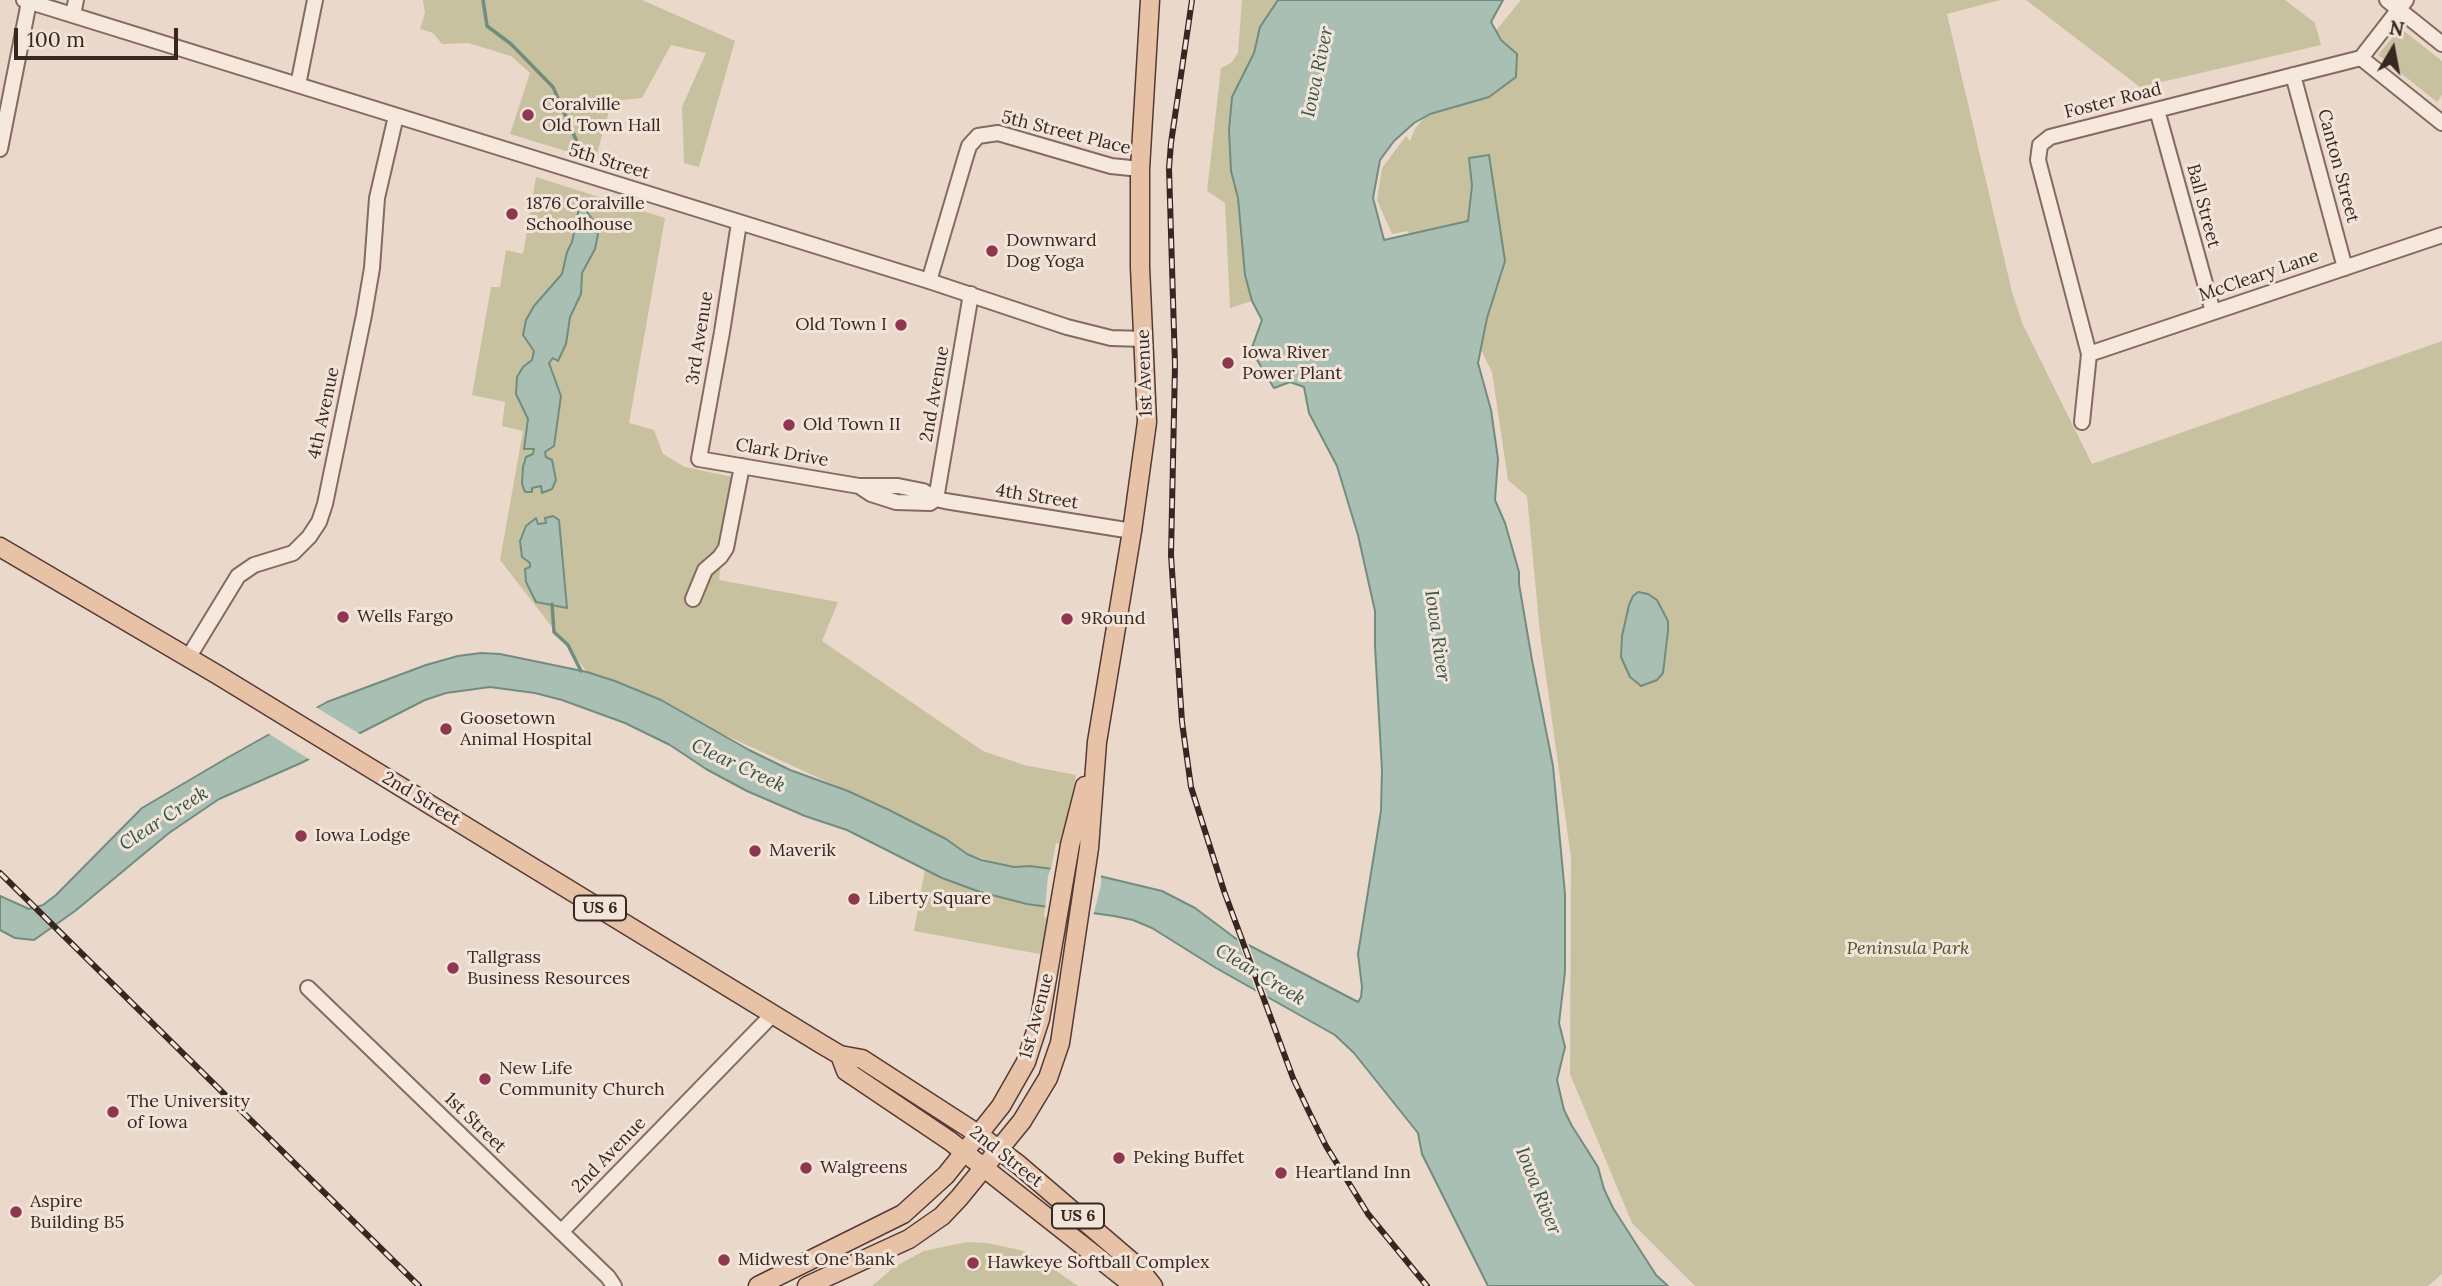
<!DOCTYPE html>
<html>
<head>
<meta charset="utf-8">
<style>
  body { margin:0 }
  #map { position:relative; width:2442px; height:1286px; overflow:hidden; background:#ead8ca; font-family:Lora,serif }
  canvas { display:block }
  .north { position:absolute; left:2358px; top:14px; width:70px; height:70px; -webkit-text-stroke:5px #f2e4d9; paint-order:stroke; rotate:10deg; font-size:19px; font-weight:700; line-height:28px; text-align:center; color:#372722 }
  .north::after { content:''; display:block; margin:auto; width:24px; height:32px; background:#372722; clip-path:polygon(50% 0,100% 100%,50% 72%,0 100%) }
  .scale { position:absolute; left:14px; top:28px; width:164px; height:32px; box-sizing:border-box; border:4px solid #372722; border-top:0; padding-left:9px; font-size:21px; line-height:24px; white-space:nowrap; color:#372722; -webkit-text-stroke:5px #f2e4d9; paint-order:stroke }
</style>
</head>
<body>
<div id="map">
<canvas width="2442" height="1286"></canvas>
<div class="north">N</div>
<div class="scale">100 m</div>
</div>
<script>
const c = document.querySelector('canvas').getContext('2d');
c.lineJoin = 'round';
function fillPath(path, color) {
  c.fillStyle = color;
  c.fill(path, 'evenodd');
}
function shape(rows) {
  const path = new Path2D();
  for (const r of rows) {
    path.moveTo(r[0], r[1]);
    for (let i = 2; i < r.length; i += 2) path.lineTo(r[i], r[i + 1]);
  }
  return path;
}
function strokePath(path, color, width, dash) {
  c.strokeStyle = color;
  c.lineWidth = width;
  c.lineCap = dash ? 'butt' : 'round';
  c.setLineDash(dash || []);
  c.stroke(path);
}
function label(font, color, halo, rows, align = 'center') {
  c.font = font + ' Lora,serif';
  c.lineWidth = 6;
  c.setLineDash([]);
  c.textBaseline = 'middle';
  c.strokeStyle = halo;
  c.fillStyle = color;
  for (const [text, x, y, turn = 0] of rows) {
    c.save();
    c.translate(x, y);
    c.rotate((+turn || 0) * Math.PI / 180);
    c.textAlign = isNaN(turn) ? turn : align;
    if (halo) c.strokeText(text, 0, 0);
    c.fillText(text, 0, 0);
    c.restore();
  }
}
fillPath(shape([
  [423,0,642,0,735,41,699,167,684,163,682,107,706,53,671,45,642,98,612,101,595,160,510,134,530,73,511,56,468,43,442,44,433,33,420,29,425,13],
  [1242,0,1278,0,1260,27,1254,53,1247,66,1231,171,1238,198,1245,275,1252,301,1230,308,1225,203,1207,191,1221,68,1231,63,1238,53],
  [1521,0,2000,0,1947,14,2012,292,2023,325,2092,464,2442,341,2442,1274,2428,1286,1695,1286,1632,1223,1570,1074,1571,858,1540,633,1527,496,1508,480,1492,372,1444,276,1407,231,1392,234,1377,200,1382,168,1406,136,1410,141,1415,129],
  [2026,0,2285,0,2315,23,2321,45,2140,87],
  [2400,28,2442,61,2442,95,2437,102,2378,55],
  [536,177,665,218,629,423,654,430,663,454,685,467,732,477,719,580,838,602,822,641,983,751,1024,765,1076,775,1067,829,1062,844,1056,843,1051,869,1025,866,1014,868,967,854,946,839,889,810,587,672,500,560,523,431,502,426,505,402,472,395,491,287,500,287,506,250,523,254],
  [925,869,980,892,1045,907,1044,917,1050,918,1045,955,914,931],
  [967,1242,987,1243,1020,1250,1036,1257,1078,1286,872,1286,894,1267,924,1251]
]), '#c8c19f');
const water = shape([
  [1278,0,1503,0,1491,22,1501,40,1517,54,1516,77,1489,97,1430,114,1414,123,1394,141,1380,160,1373,198,1384,240,1468,221,1472,186,1469,158,1489,155,1505,261,1487,318,1478,363,1491,410,1498,459,1495,500,1505,523,1519,572,1519,584,1532,660,1553,766,1565,894,1565,972,1559,1023,1565,1047,1557,1080,1564,1110,1572,1126,1598,1167,1604,1189,1613,1208,1656,1275,1668,1286,1488,1286,1422,1154,1418,1133,1354,1053,1335,1035,1216,968,1152,928,1133,920,1114,916,1027,904,980,892,942,878,847,830,805,816,747,791,706,769,670,745,625,723,562,700,535,693,490,687,446,693,425,700,301,763,219,799,169,833,75,911,34,940,15,938,0,930,0,896,29,909,43,905,56,895,142,808,227,758,327,702,426,665,458,656,481,653,500,654,587,672,615,681,661,700,749,750,790,770,848,791,889,810,946,839,967,854,981,860,1014,867,1030,866,1091,874,1162,891,1195,908,1235,938,1358,1002,1361,997,1362,987,1358,954,1381,811,1382,770,1375,646,1375,611,1358,535,1337,466,1309,413,1304,387,1290,382,1274,388,1251,350,1262,320,1252,301,1245,275,1238,198,1231,171,1229,130,1232,97,1254,53,1260,27,1278,0],
  [587,205,587,212,599,228,597,239,595,249,582,273,581,294,570,317,566,344,558,361,553,358,549,363,561,396,554,446,545,452,546,457,552,460,556,480,552,489,542,493,541,486,532,488,532,492,525,492,522,484,523,467,526,457,533,454,534,449,524,449,528,419,516,394,517,377,523,367,532,360,534,351,523,335,526,320,534,306,562,274,567,252,572,242,578,213,577,206,587,205],
  [553,516,559,520,567,608,536,602,526,582,525,569,530,567,530,563,522,557,520,541,526,526,536,518,538,524,546,523,545,518,553,516],
  [1638,592,1648,594,1657,600,1668,621,1668,631,1663,673,1657,680,1641,686,1630,677,1621,657,1622,636,1629,605,1633,596,1638,592]
]);
fillPath(water, '#aabfb3');
strokePath(water, '#718d7f', 2);
fillPath(shape([
  [314,706,363,736,312,761,266,732],
  [1052,865,1101,873,1101,885,1093,916,1045,910,1048,876],
  [1235,933,1247,940,1270,1003,1258,997]
]), '#ead8ca');
strokePath(shape([
  [483,0,487,26,511,44,553,87,577,142],
  [552,604,554,632,568,645,581,671]
]), '#718d7f', 3.5);
const minor = shape([
  [24,0,929,281,1067,327,1111,338,1144,339],
  [2387,0,2442,44],
  [73,15,76,0],
  [2361,58,2442,123],
  [2293,75,2345,268],
  [298,85,315,0],
  [2157,110,2213,312],
  [0,149,29,2],
  [739,223,722,332,699,459,859,486,898,486,923,491,936,499,945,501,1132,531],
  [929,281,965,159,969,146,978,136,998,133,1111,166,1140,169],
  [2089,354,2442,235],
  [2082,422,2089,354,2038,160,2040,145,2050,137,2361,58,2406,0],
  [859,486,871,494,896,502,930,503,936,499],
  [936,499,971,294],
  [693,599,705,570,720,557,726,548,742,466],
  [188,658,238,576,254,565,293,553,309,537,319,522,325,504,364,315,372,268,377,198,396,116],
  [308,988,608,1277,614,1286],
  [561,1232,773,1014]
]);
const major = shape([
  [0,547,218,675,823,1045,840,1055,862,1059,978,1134,1019,1165,1138,1267,1153,1286],
  [840,1055,846,1071,950,1141,1134,1286],
  [758,1286,903,1214,946,1175,1001,1106,1026,1062,1040,1019,1070,845,1085,786],
  [807,1286,909,1239,942,1216,959,1198,1022,1121,1048,1078,1060,1043,1089,848,1097,742,1132,531,1147,422,1140,267,1140,169,1150,0]
]);
strokePath(minor, '#856a60', 18);
strokePath(major, '#543a34', 21);
strokePath(minor, '#f6e8dd', 14);
strokePath(major, '#e8c2a7', 18);
const rail = shape([
  [1192,0,1171,143,1169,168,1175,365,1171,555,1182,722,1191,787,1224,891,1293,1078,1310,1114,1326,1146,1368,1214,1427,1286],
  [0,873,419,1286]
]);
strokePath(rail, '#372722', 6);
strokePath(rail, '#f2e4d9', 3.5, [10]);
for (const [x, y, r, color] of [
  [528,115,7,"#8e374f"],
  [512,214,7,"#8e374f"],
  [992,251,7,"#8e374f"],
  [901,325,7,"#8e374f"],
  [1228,363,7,"#8e374f"],
  [789,425,7,"#8e374f"],
  [343,617,7,"#8e374f"],
  [1067,619,7,"#8e374f"],
  [446,729,7,"#8e374f"],
  [301,836,7,"#8e374f"],
  [755,851,7,"#8e374f"],
  [854,899,7,"#8e374f"],
  [453,968,7,"#8e374f"],
  [485,1079,7,"#8e374f"],
  [113,1112,7,"#8e374f"],
  [1119,1158,7,"#8e374f"],
  [806,1168,7,"#8e374f"],
  [1281,1173,7,"#8e374f"],
  [16,1212,7,"#8e374f"],
  [724,1260,7,"#8e374f"],
  [973,1263,7,"#8e374f"]
]) {
  const dot = new Path2D();
  dot.arc(x, y, r, 0, 2 * Math.PI);
  c.fillStyle = color;
  c.fill(dot);
  strokePath(dot, '#f2e4d9', 2.5);
}
for (const [x, y, w] of [
  [600,908,52],
  [1078,1216,52]
]) {
  const box = new Path2D();
  box.roundRect(x - w / 2, y - 12.5, w, 25, 5);
  c.fillStyle = '#f2e4d9';
  c.fill(box);
  strokePath(box, '#372722', 2);
}
label('bold 16px', '#372722', null, [
  ["US 6",600,908],
  ["US 6",1078,1216]
]);
label('18px', '#372722', '#f2e4d9', [
  ["Foster Road",2113,101,-14],
  ["5th Street Place",1066,133,14],
  ["5th Street",609,162,17],
  ["Canton Street",2338,166,75],
  ["Ball Street",2203,206,75],
  ["McCleary Lane",2259,276,-19],
  ["3rd Avenue",700,338,-81],
  ["1st Avenue",1145,373,-92],
  ["2nd Avenue",935,394,-80],
  ["4th Avenue",324,413,-78],
  ["Clark Drive",782,453,10],
  ["4th Street",1037,497,9],
  ["2nd Street",421,799,31],
  ["1st Avenue",1037,1016,-75],
  ["1st Street",475,1123,44],
  ["2nd Avenue",609,1155,-46],
  ["2nd Street",1006,1157,38]
]);
label('18px', '#372722', '#f2e4d9', [
  ["Coralville",542,105],
  ["Old Town Hall",542,126],
  ["1876 Coralville",526,204],
  ["Schoolhouse",526,225],
  ["Downward",1006,241],
  ["Dog Yoga",1006,262],
  ["Old Town I",887,325,"right"],
  ["Iowa River",1242,353],
  ["Power Plant",1242,374],
  ["Old Town II",803,425],
  ["Wells Fargo",357,617],
  ["9Round",1081,619],
  ["Goosetown",460,719],
  ["Animal Hospital",460,740],
  ["Iowa Lodge",315,836],
  ["Maverik",769,851],
  ["Liberty Square",868,899],
  ["Tallgrass",467,958],
  ["Business Resources",467,979],
  ["New Life",499,1069],
  ["Community Church",499,1090],
  ["The University",127,1102],
  ["of Iowa",127,1123],
  ["Peking Buffet",1133,1158],
  ["Walgreens",820,1168],
  ["Heartland Inn",1295,1173],
  ["Aspire",30,1202],
  ["Building B5",30,1223],
  ["Midwest One Bank",738,1260],
  ["Hawkeye Softball Complex",987,1263]
], 'left');
label('italic 18px', '#52512b', '#f2e4d9', [
  ["Peninsula Park",1908,949]
]);
label('italic 19px', '#33554a', '#f2e4d9', [
  ["Iowa River",1318,72,-78],
  ["Iowa River",1437,636,82],
  ["Clear Creek",738,766,25],
  ["Clear Creek",164,819,-33],
  ["Clear Creek",1260,975,31],
  ["Iowa River",1538,1191,68]
]);
</script>
</body>
</html>
